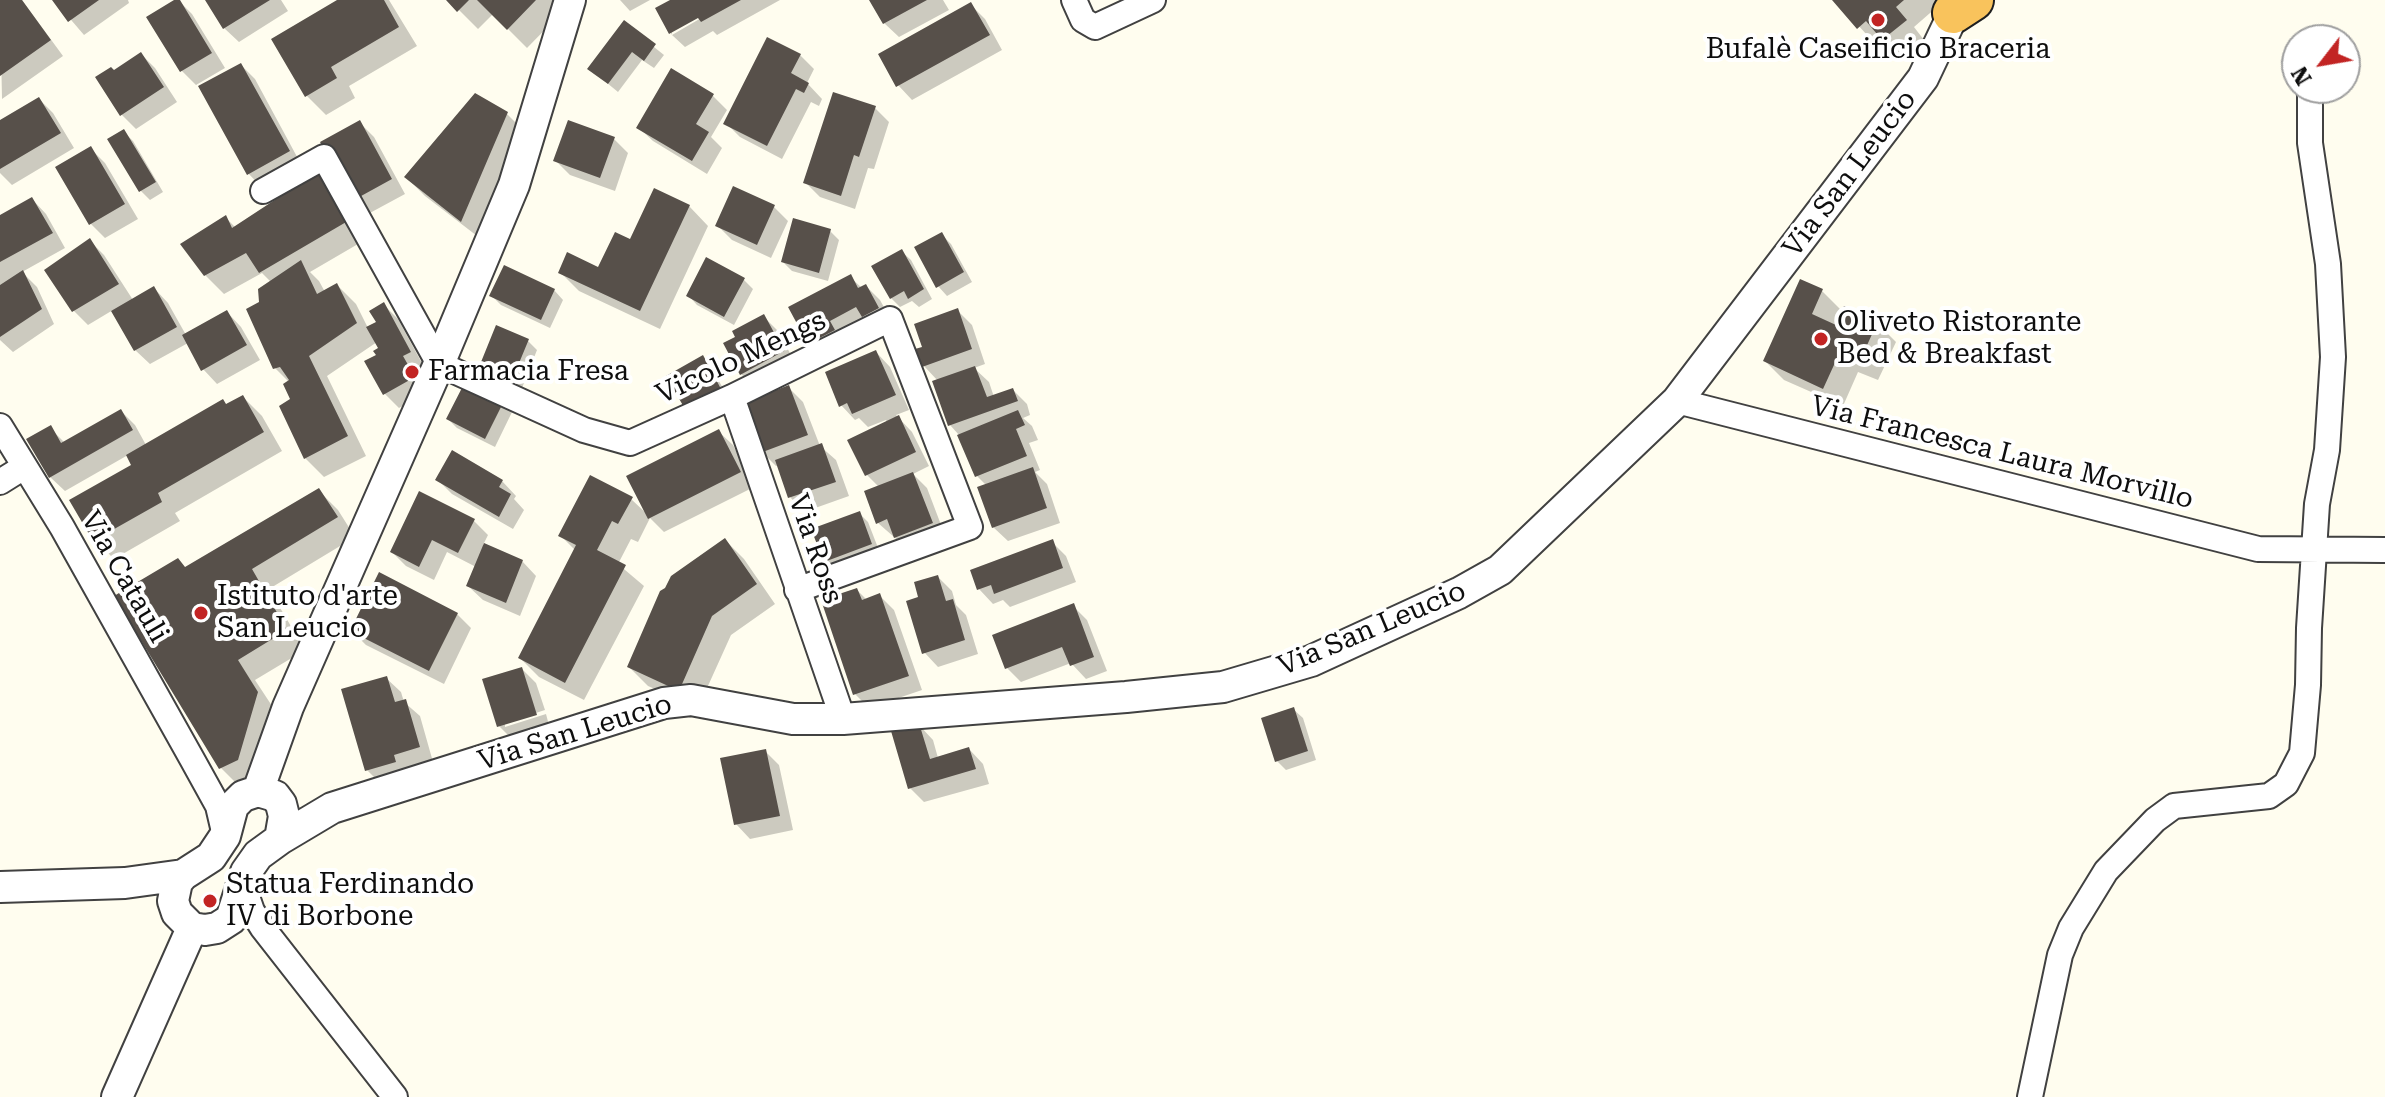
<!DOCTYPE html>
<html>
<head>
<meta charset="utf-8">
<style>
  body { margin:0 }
  #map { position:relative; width:2385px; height:1097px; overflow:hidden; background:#fffdef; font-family:"Roboto Serif",serif }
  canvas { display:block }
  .north { position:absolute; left:2281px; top:24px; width:80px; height:80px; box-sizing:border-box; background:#fff; border:2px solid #9f9f9f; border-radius:50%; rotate:239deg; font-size:22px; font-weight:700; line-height:32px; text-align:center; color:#0e0e0e }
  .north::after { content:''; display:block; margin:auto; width:28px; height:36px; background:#c22423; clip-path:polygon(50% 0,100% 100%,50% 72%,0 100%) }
</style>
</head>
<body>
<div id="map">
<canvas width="2385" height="1097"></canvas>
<div class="north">N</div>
</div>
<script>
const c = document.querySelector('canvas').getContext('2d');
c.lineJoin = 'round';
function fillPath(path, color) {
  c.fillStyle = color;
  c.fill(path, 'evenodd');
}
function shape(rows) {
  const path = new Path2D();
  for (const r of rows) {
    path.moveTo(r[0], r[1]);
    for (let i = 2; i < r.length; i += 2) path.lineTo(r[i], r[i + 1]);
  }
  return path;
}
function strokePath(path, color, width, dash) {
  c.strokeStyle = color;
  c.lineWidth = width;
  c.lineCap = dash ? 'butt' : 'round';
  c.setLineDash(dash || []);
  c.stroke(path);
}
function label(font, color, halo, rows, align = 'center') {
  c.font = font + ' "Roboto Serif",serif';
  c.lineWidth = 8;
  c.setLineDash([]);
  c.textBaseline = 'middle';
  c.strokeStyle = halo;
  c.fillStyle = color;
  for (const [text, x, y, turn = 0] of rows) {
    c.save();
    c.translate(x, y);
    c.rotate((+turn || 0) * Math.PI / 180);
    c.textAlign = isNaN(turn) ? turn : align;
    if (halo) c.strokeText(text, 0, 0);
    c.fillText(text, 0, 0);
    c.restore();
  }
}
fillPath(shape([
  [0,0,22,0,63,56,2,99],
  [54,0,128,0,129,3,84,35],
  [178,0,192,14,225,68,196,85,182,71,149,18],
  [207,0,281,0,288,11,239,42,224,28],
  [341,0,389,0,417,46,349,86,355,98,326,115,307,96],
  [449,0,574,0,527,48,493,14,478,29],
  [620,0,650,0,630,11],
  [674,0,780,0,717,35,713,31,685,47,672,35,708,14,706,11,672,30,672,35,671,33],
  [871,0,943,0,949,10,899,37,884,23],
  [1835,0,1945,0,1914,27,1924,40,1903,58,1885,40,1878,47],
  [971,5,985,19,1002,50,912,100,898,85],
  [624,23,664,55,654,68,642,60,618,92,590,69],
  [141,54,155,68,177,102,136,129,122,115,114,72],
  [800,55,814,69,807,83,822,99,819,106,811,102,782,159,740,137,726,123],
  [241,65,255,79,302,166,262,188,248,173],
  [713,96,727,110,711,137,722,148,707,174,653,141,638,127],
  [39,99,53,113,74,148,12,185,0,173,0,122],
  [875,108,889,122,874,169,868,168,855,209,820,197,805,182],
  [507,114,526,133,481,239,425,196,406,177],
  [360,123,374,137,405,194,368,214,354,200],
  [124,132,133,141,163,192,150,200,141,191],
  [614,139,628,153,615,191,570,175,556,161],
  [91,149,105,163,138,219,105,238,91,224,58,168],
  [321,172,370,237,310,272,319,281,325,292,337,285,356,304,368,328,378,322,384,305,398,319,424,367,416,371,427,392,399,408,385,394,378,356,381,349,377,342,327,376,366,456,324,477,305,458,289,382,275,368,261,303,271,282,262,273,224,294,205,275,226,218,236,228],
  [32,199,46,214,65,248,22,272,37,287,54,324,13,352,0,340,0,217],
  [689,206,708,226,660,329,579,291,560,272,599,269,631,241],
  [774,207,788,221,771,258,732,240,717,225],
  [830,231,839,240,828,281,792,271,783,262],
  [941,234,951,244,972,282,947,296,938,286],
  [90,241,104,255,133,300,154,288,168,303,186,335,227,312,241,327,260,360,217,384,203,369,188,343,150,364,135,350,113,310,88,325,74,311],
  [901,251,911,260,932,299,919,307,912,301,900,307,891,298],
  [850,277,862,288,866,286,880,300,892,322,824,357,809,343],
  [744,280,753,289,734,325,697,305,688,295],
  [554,290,563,300,550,328,501,305,492,296],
  [1822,291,1843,312,1877,323,1896,342,1878,380,1858,372,1843,406,1784,380,1765,361],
  [957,310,972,325,985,364,974,368,989,382,994,397,1013,390,1027,404,1030,415,1023,418,1032,426,1038,440,1029,443,1040,470,1035,472,1047,484,1060,523,1008,541,993,527,987,486,977,476,959,435,950,425,938,381,924,366,925,348],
  [764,317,778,331,797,366,756,388,741,374],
  [528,341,537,350,522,388,491,375,481,366],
  [876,352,890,367,909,410,896,415,912,432,929,466,913,474,927,488,946,538,910,551,878,523,879,487,867,475,850,441,887,423,886,420,868,427,859,418,855,420,841,405],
  [702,358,711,367,729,399,669,376],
  [466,382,513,410,495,447,457,428,448,419],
  [789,388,803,402,820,446,836,460,849,496,804,512,790,497,779,465,776,466,762,452],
  [243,397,262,416,282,451,175,513,180,521,114,559,95,540,72,501,134,465,128,455,65,491,50,477,50,428,65,443,121,411,135,425,146,445],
  [718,431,733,445,754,487,664,532,650,518,638,542,631,539,618,564,644,586,584,700,539,677,520,658,576,551,561,536,631,499,647,514],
  [438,480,502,481,516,496,514,499,524,510,513,529,452,494],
  [319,491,338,510,355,537,269,589,305,650,255,680,276,712,257,778,240,787,221,768,186,569],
  [859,513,868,522,880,553,835,570,825,560],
  [473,520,488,535,483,545,522,561,536,576,520,616,483,600,468,586,476,567,447,552,434,580,406,566,392,552],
  [725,540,744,559,775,604,731,635,698,708,648,686,629,667],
  [1052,542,1066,556,1076,582,1010,607,1003,600,993,604,979,589,972,571],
  [938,577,952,591,956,605,966,615,978,654,938,667,924,652,921,598],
  [857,590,867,600,880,596,894,610,922,690,869,708,855,694],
  [1073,606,1087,620,1107,671,1086,679,1071,663,1021,682,1007,668],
  [457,614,471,628,444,684,366,645,352,631],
  [522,669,536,683,545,710,505,723,505,727,546,714,550,729,513,740,499,726],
  [386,678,401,692,404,702,420,716,433,762,381,784,367,770],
  [1293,709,1303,718,1316,760,1286,770,1277,761],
  [919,725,933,740,938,758,969,749,983,764,989,784,924,802,910,788],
  [765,751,779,765,793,830,750,839,736,824]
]), '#0003');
fillPath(shape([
  [0,0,22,0,51,40,0,76],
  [52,0,99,0,68,22],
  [174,0,180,0,212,53,180,72,146,17],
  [205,0,270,0,223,29],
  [337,0,384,0,399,27,331,67,337,78,305,97,271,39],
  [446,0,469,0,457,12],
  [477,0,536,0,507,30],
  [670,0,741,0,701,22,698,18,669,34,655,8],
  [869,0,927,0,883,24],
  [1832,0,1904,0,1896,7,1907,20,1882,40,1866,21,1857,29],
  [971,2,990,35,896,87,878,54],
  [624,20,656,44,644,61,632,52,608,84,587,69],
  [767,37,801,54,791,73,809,83,804,93,796,89,767,146,723,124],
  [141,52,164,87,120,116,95,77,111,67,114,70],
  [241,63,290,151,247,175,198,86],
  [671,68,714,94,696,124,709,132,692,161,636,128],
  [833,92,876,106,859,157,854,155,841,196,803,183],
  [475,93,508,112,461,222,404,177],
  [39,97,61,133,0,169,0,120],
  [360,120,392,179,352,201,320,142],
  [568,120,615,137,600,178,553,161],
  [124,129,156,182,139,192,107,139],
  [91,146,125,204,89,225,55,167],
  [322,169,353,218,259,273,246,253,204,276,180,244,226,215,232,228],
  [733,186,775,205,757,245,715,226],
  [654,188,690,205,640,311,558,273,567,252,598,267,615,232,630,239],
  [32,197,53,233,0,262,0,215],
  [793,218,831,229,819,273,781,262],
  [942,232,964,272,936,288,914,247],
  [90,238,119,284,72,312,44,270],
  [902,249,924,289,908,299,904,291,890,299,871,266],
  [706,257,745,278,724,317,686,296],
  [301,260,317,294,337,283,357,323,309,356,348,436,304,459,279,406,290,399,283,384,289,380,280,367,273,369,246,309,259,302,258,289],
  [504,265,555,289,541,320,489,296],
  [23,270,42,309,0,337,0,285],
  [851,274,858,288,866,284,879,308,862,317,856,307,830,321,835,330,808,344,788,307],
  [1800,279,1823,289,1812,314,1836,325,1844,306,1878,321,1859,363,1839,354,1823,389,1763,361],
  [154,286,177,327,134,351,111,311],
  [384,302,411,352,403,356,415,377,383,395,364,361,376,355,373,351,378,348,366,327,376,322,369,311],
  [958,308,972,349,922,367,915,349,922,347,914,324],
  [227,310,247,345,201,371,182,335],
  [764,314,784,351,740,375,723,343,735,337,732,331],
  [496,325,529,339,512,380,479,367],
  [876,350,896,395,852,414,847,403,839,407,825,372],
  [703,355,721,389,685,409,666,376],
  [975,366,987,397,1013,388,1018,401,948,426,932,381],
  [466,380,505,399,485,439,446,419],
  [789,385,808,435,760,453,741,404],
  [243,395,264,432,158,493,162,502,93,541,69,500,131,465,126,455,223,399,226,404],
  [121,409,133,430,49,478,26,439,51,425,61,443],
  [1018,410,1025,425,1016,429,1027,456,975,477,957,435],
  [899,415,916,452,865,476,847,440],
  [719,429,741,472,648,519,626,476],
  [822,443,836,482,788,498,775,460],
  [452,450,503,480,499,487,511,494,499,517,435,480],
  [1033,467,1047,508,992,528,977,487],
  [913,472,933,523,894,538,887,519,876,524,864,491],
  [590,475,633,497,618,524,612,521,597,550,626,565,565,683,518,658,576,545,558,536],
  [319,488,338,517,252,569,287,630,238,660,258,692,238,760,219,769,114,596,178,558,185,567],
  [419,491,475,519,458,553,432,540,419,567,390,552],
  [860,511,872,544,824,562,811,529],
  [725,538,757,584,712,616,679,691,627,667,660,591,665,588,671,576],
  [1053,539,1063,568,994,594,991,585,977,590,970,570],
  [484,543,523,560,506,603,466,586],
  [379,572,458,613,429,671,350,631],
  [938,575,946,601,953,599,965,640,922,654,906,601,918,597,914,582],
  [857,588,862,600,880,593,909,676,853,695,821,600],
  [1074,603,1094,657,1070,666,1062,647,1005,669,992,635],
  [522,667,537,715,497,727,482,679],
  [387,676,395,702,406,699,420,747,394,755,396,762,365,771,341,689],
  [1294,707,1308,751,1275,762,1261,718],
  [919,723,930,759,969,747,976,769,908,789,891,731],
  [766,749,780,816,734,825,720,758]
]), '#57504a');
const minor = shape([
  [1074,0,1083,20,1095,27,1153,0],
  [2318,40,2318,39],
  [263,191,324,157,439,364,584,430,630,443,732,397,890,319,970,527,797,590],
  [732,397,843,719],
  [1677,401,2258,549,2385,550],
  [0,426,62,527,192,759,218,806,225,836],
  [0,482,24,467],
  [242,882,252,911,262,927,395,1097],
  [2030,1097,2060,955,2071,928,2106,871,2155,820,2174,806,2269,796,2286,784,2302,753,2308,685,2309,628,2317,504,2327,450,2333,357,2328,264,2310,143,2310,88]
]);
const tertiary = shape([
  [258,791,288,707,439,364,514,185,570,0],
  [258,791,275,796,281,804,284,816,280,839,258,855,246,872,231,919,217,928,205,930,192,928,177,913,173,901,177,882,183,875,211,857,225,836,233,806,243,796,258,791],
  [280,839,332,808,664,703,691,700,793,719,843,719,1126,697,1223,687,1311,661,1459,593,1500,570,1677,401,1923,78,1960,0],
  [0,887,125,883,183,875],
  [117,1097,192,928]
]);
const trunk = shape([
  [1953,13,1973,0]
]);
strokePath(minor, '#414141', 28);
strokePath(tertiary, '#414141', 34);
strokePath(trunk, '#1f1f1f', 44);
strokePath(minor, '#fff', 24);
strokePath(tertiary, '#fff', 30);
strokePath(trunk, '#f9c35c', 40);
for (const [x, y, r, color] of [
  [1878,20,8,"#c22423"],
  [1821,339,8,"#c22423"],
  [412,372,8,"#c22423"],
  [201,613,8,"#c22423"],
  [210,901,8,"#c22423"]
]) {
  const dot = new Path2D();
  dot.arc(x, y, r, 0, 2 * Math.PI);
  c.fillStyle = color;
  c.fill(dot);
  strokePath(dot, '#fff', 3);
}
label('28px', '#0e0e0e', '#fff', [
  ["Bufalè Caseificio Braceria",1878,50,"center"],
  ["Oliveto Ristorante",1837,323],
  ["Bed & Breakfast",1837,355],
  ["Farmacia Fresa",428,372],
  ["Istituto d'arte",217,597],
  ["San Leucio",217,629],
  ["Statua Ferdinando",226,885],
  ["IV di Borbone",226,917]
], 'left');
label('28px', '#0e0e0e', '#fff', [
  ["Via San Leucio",1850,174,-53],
  ["Vicolo Mengs",741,358,-25],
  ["Via Francesca Laura Morvillo",2002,453,14],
  ["Via Ross",815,549,71],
  ["Via Catauli",124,577,60],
  ["Via San Leucio",1372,629,-23],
  ["Via San Leucio",575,733,-17]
]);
</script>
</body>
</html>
